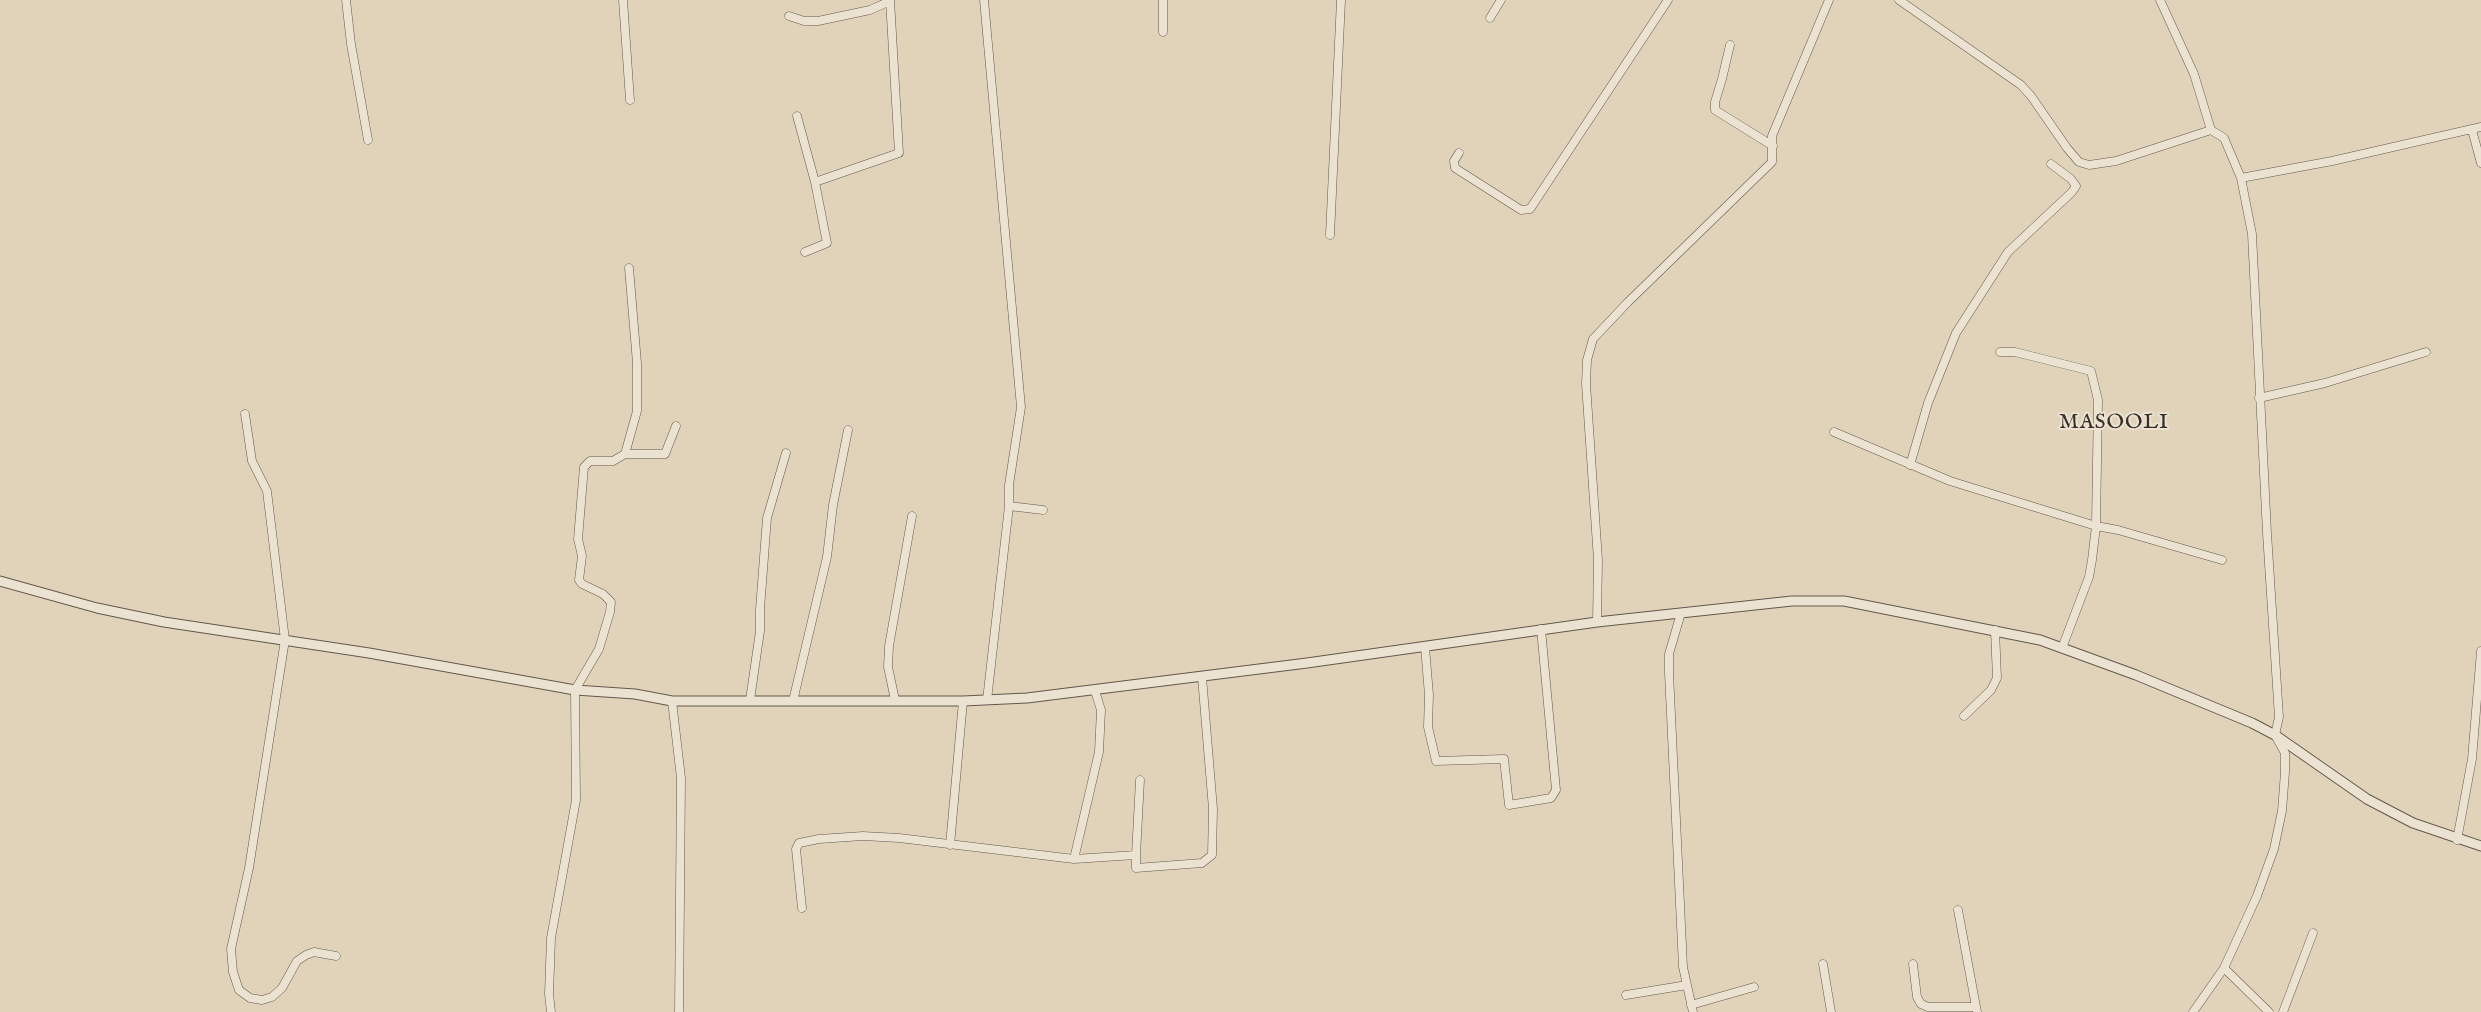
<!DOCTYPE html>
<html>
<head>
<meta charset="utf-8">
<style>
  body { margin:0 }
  canvas { display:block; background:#e1d3ba }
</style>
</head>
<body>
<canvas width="2481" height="1012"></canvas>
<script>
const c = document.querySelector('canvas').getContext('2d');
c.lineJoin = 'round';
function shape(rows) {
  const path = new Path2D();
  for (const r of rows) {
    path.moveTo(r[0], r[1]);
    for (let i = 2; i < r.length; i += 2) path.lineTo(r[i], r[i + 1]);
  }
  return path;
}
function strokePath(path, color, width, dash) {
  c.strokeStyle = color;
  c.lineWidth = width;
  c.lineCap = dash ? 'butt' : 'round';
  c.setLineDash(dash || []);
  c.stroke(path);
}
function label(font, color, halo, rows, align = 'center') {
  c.font = font + ' "IM FELL English",serif';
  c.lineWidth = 4;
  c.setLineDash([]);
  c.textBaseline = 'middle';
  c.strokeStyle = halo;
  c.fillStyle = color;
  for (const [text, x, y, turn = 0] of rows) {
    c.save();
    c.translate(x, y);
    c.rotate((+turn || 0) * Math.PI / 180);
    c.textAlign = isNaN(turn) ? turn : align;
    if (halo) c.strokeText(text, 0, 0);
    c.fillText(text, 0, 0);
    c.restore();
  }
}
const minor = shape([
  [346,0,351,44,368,140],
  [623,0,630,100],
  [984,0,1021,407,1009,485,1009,506,987,700],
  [1163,0,1163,32],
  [1899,0,2021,85,2031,96,2067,148,2079,162,2089,165,2116,161,2211,130],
  [2160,0,2194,74,2211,130,2224,138,2241,178,2252,234,2267,533,2279,717,2275,735,2285,753,2285,772,2282,811,2274,849,2257,896,2224,968,2193,1012],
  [789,16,804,21,818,21,870,10,890,1],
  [1490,18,1501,0],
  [1730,45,1722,79,1715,102,1715,110,1773,146],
  [797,116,815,182,827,243,805,252],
  [2472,130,2481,163],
  [1459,153,1454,161,1455,168,1521,210,1530,209,1668,0],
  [2241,178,2332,161,2481,127],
  [815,182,899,153,890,0],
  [1330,235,1341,0],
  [2000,352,2015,352,2091,371,2098,400,2096,526,2092,560,2089,577,2062,648],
  [2259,398,2325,383,2426,352],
  [245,414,252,461,267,491,285,640,249,868,231,949,233,972,239,990,250,998,262,1000,272,997,282,988,297,961,306,955,314,952,336,956],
  [1834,432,1950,481,2096,526,2118,530,2222,560],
  [625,454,665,454,676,426],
  [1910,465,1928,403,1956,333,2008,252,2072,192,2076,186,2071,179,2051,164],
  [1009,506,1043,510],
  [1681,613,1669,654,1669,673,1683,967,1693,1012],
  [1597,622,1598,560,1586,384,1587,360,1593,339,1628,302,1772,162,1772,136,1829,0],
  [1425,647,1429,695,1428,727,1436,761,1504,759,1509,805,1551,798,1556,790,1541,629],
  [750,700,760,631,760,609,767,518,786,453],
  [895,700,888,667,889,646,912,516],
  [672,701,681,778,679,1012],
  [793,701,827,557,833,505,848,430],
  [1964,716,1991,690,1997,678,1995,630],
  [2457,840,2472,759,2481,651],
  [950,845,963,701],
  [1136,855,1136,868,1202,863,1212,855,1213,809,1202,677],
  [1074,859,1136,855,1140,780],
  [802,908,796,849,799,843,819,839,863,836,899,838,1074,859,1099,752,1101,710,1095,691],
  [1958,910,1977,1012],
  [1823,964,1831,1012],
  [1913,964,1917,997,1921,1004,1928,1007,1975,1007],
  [2224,968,2269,1012],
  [1626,995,1687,985],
  [1691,1005,1754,987],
  [551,1012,549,994,551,938,576,800,575,690,599,649,610,612,611,602,603,594,582,584,579,580,582,556,578,539,584,467,590,461,613,461,625,454,637,411,637,363,629,268],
  [2283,1012,2313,933]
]);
const tertiary = shape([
  [0,581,97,608,164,622,369,653,575,690,635,694,672,701,963,701,1027,698,1307,663,1597,622,1792,601,1844,601,2040,640,2136,675,2252,723,2275,735,2367,799,2413,823,2481,846]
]);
strokePath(minor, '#63584b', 9);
strokePath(tertiary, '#63584b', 11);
strokePath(minor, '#ece2d2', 8);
strokePath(tertiary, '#ece2d2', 9);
c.letterSpacing = '1px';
label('21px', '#392f26', '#ece2d2', [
  ["MASOOLI",2114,424]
]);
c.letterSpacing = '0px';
</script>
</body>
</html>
